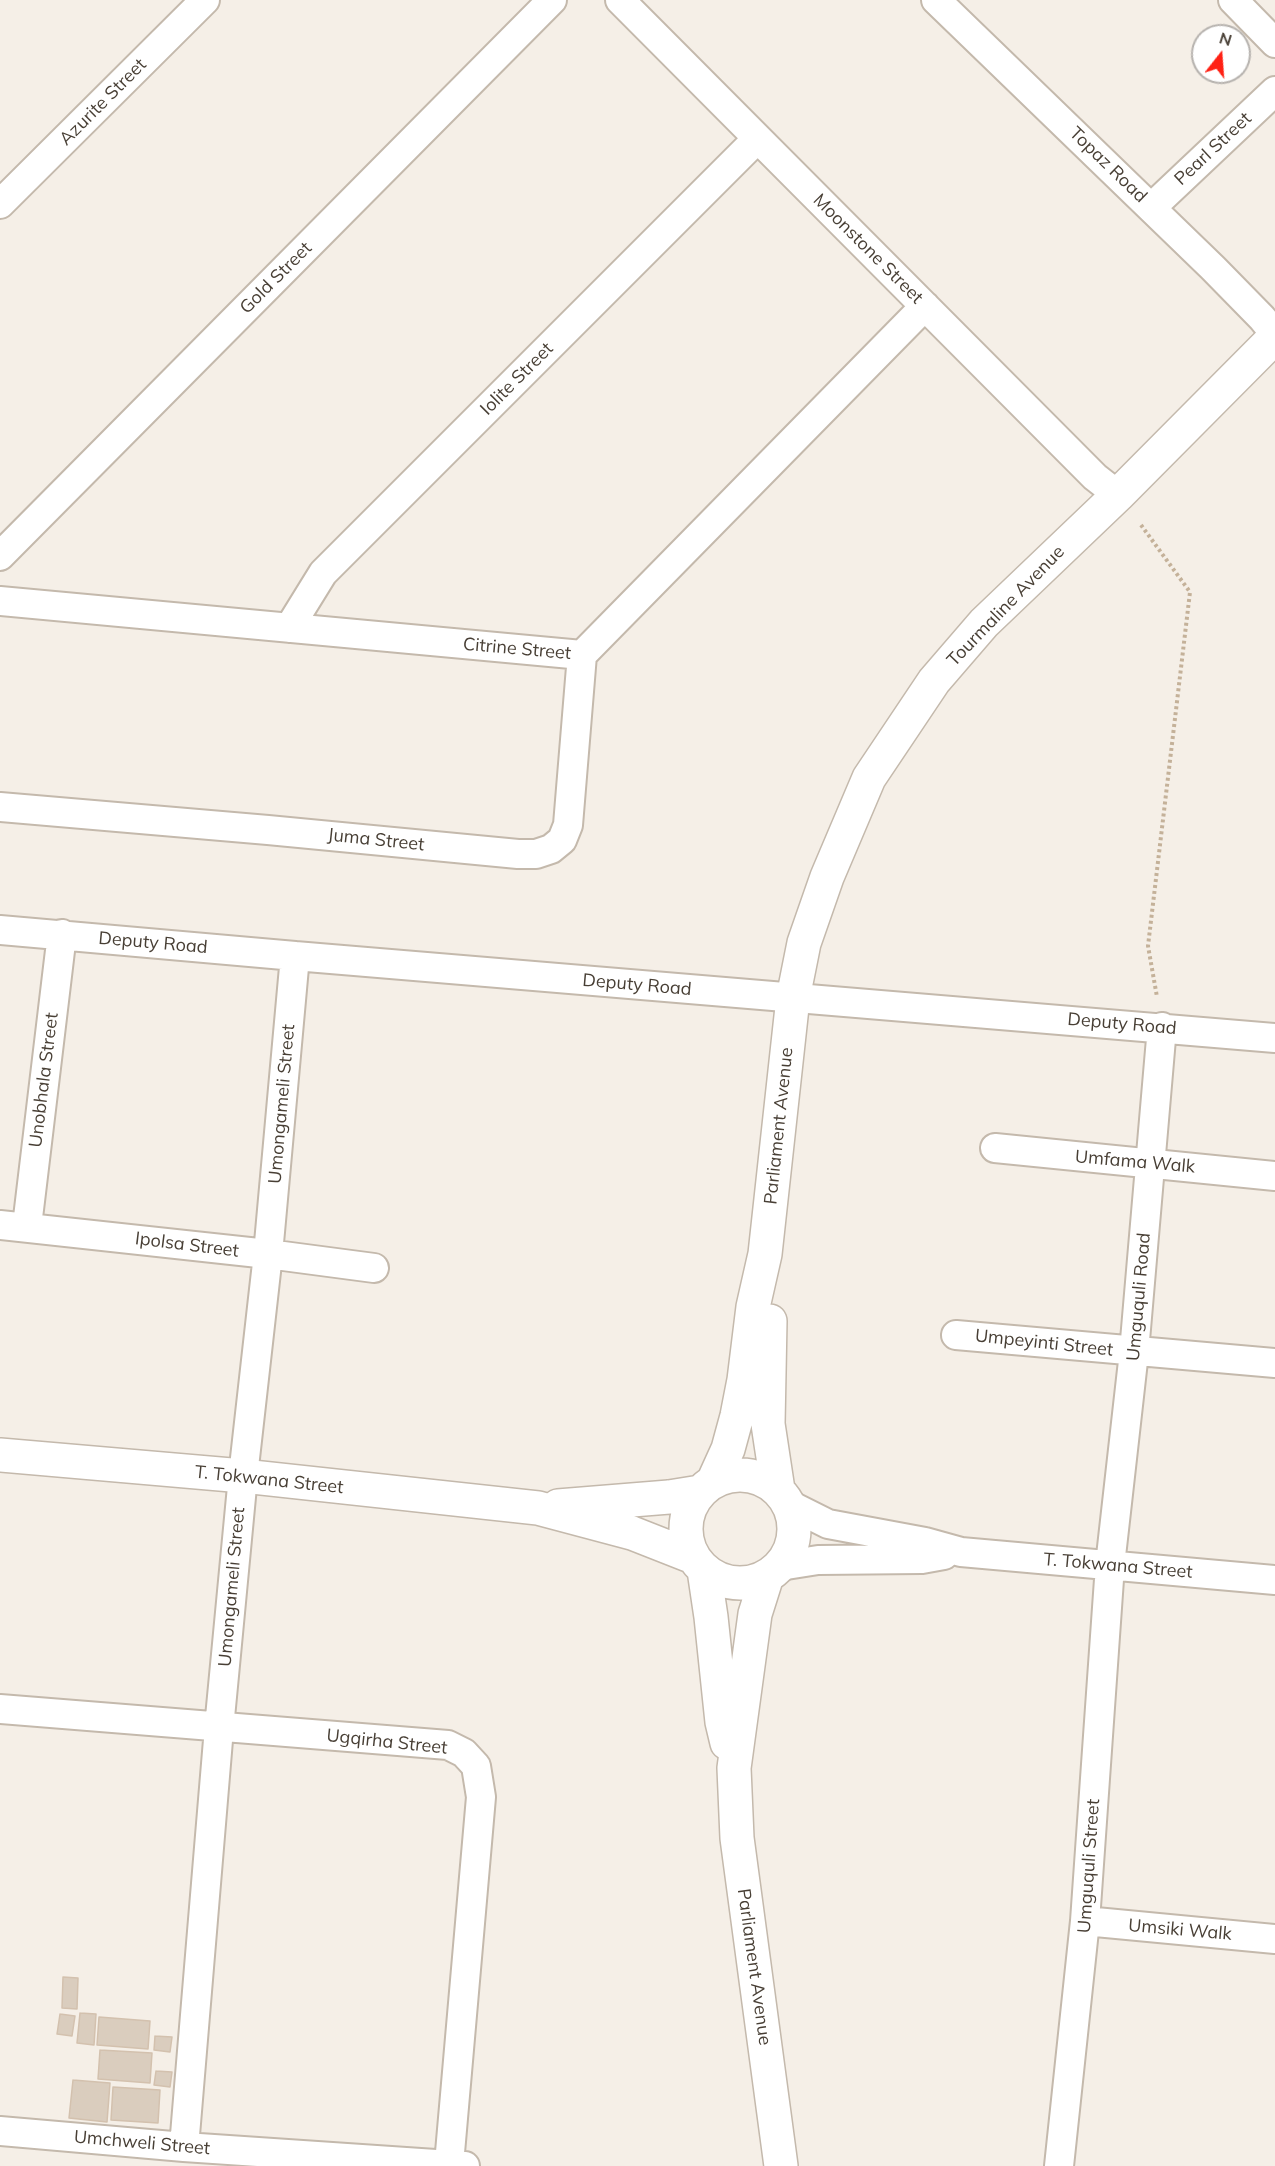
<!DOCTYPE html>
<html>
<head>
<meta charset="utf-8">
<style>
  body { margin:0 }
  #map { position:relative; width:1275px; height:2166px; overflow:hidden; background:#f5efe7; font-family:Mulish,sans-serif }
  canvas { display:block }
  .north { position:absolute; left:1191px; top:24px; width:60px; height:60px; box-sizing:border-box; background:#fff; border:2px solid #b6b2ae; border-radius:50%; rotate:17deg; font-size:16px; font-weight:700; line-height:24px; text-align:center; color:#483f35 }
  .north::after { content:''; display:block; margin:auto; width:21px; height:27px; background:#ff2114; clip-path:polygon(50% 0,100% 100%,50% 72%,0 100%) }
</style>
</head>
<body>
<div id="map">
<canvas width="1275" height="2166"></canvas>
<div class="north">N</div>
</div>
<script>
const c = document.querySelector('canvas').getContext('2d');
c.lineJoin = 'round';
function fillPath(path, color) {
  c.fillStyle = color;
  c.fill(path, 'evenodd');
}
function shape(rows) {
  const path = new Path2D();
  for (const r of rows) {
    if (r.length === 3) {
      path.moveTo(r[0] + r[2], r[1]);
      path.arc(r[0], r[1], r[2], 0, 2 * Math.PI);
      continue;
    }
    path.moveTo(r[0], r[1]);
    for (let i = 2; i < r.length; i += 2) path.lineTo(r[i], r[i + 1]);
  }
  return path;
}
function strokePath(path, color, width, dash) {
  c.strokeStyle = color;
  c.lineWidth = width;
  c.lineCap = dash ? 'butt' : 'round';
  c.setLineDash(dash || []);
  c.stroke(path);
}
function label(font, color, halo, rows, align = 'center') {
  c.font = font + ' Mulish,sans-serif';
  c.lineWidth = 5;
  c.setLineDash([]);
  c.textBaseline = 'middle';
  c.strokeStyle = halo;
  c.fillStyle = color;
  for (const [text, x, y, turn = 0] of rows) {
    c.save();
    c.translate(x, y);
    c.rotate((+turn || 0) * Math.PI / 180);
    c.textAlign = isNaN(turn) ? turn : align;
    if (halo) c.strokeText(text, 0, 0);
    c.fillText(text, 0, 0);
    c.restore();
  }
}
const building = shape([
  [63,1977,78,1978,77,2009,62,2008,63,1977],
  [80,2013,96,2014,94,2045,77,2043,80,2013],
  [60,2014,75,2016,72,2036,57,2034,60,2014],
  [99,2017,150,2021,148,2049,97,2045,99,2017],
  [155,2036,172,2037,170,2052,154,2050,155,2036],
  [100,2050,152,2053,150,2083,98,2079,100,2050],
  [156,2071,172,2072,170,2087,154,2085,156,2071],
  [73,2080,110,2083,107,2122,69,2118,73,2080],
  [113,2087,160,2090,158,2123,111,2120,113,2087]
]);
fillPath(building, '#dacdbe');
strokePath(building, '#d3c1ae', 1.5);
const minor = shape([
  [620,0,1095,477,1118,495],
  [936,0,1213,268,1262,318,1275,334],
  [1233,0,1275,43],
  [0,204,205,0],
  [1151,208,1275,91],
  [0,556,552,0],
  [0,601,582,655],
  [289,628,323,573,757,139],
  [582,655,925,306],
  [0,807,268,830,518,854,536,854,551,849,562,840,568,825,582,655],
  [0,930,295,956,1275,1038],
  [995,1148,1275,1176],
  [0,1225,268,1254,374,1268],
  [27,1226,62,934],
  [956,1335,1275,1363],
  [788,1504,828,1524,925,1542,961,1552,1275,1580],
  [780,1566,818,1560,922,1559,944,1555],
  [0,1709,448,1745,464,1753,476,1766,481,1797,449,2164],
  [1085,1921,1275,1939],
  [0,2131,184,2147,465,2166],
  [184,2147,219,1728,243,1476,268,1254,295,956],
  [1059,2166,1085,1921,1110,1565,1134,1352,1162,1027]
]);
const tertiary = shape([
  [770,1321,768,1424,778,1490],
  [0,1455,243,1476,538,1508,632,1533,693,1557],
  [740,1529,54],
  [713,1482,728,1449,737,1416,744,1380,753,1307,765,1254,793,998,804,943,827,877,869,778,934,681,984,623,1118,495,1275,337],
  [558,1506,669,1497,700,1492],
  [704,1570,711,1617,722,1722,727,1743],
  [767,1576,755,1614,734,1768,737,1838,781,2166]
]);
strokePath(minor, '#c4b9ac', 32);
strokePath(tertiary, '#c4b9ac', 36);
strokePath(shape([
  [1141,525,1190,592,1148,946,1157,997]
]), '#c4b199', 4, [3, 3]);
strokePath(minor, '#fff', 28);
strokePath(tertiary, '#fff', 33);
label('18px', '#483f35', '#fff', [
  ["Azurite Street",103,102,-45],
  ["Pearl Street",1213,149,-43],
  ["Topaz Road",1108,165,44],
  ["Moonstone Street",868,249,45],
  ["Gold Street",276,278,-45],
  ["Iolite Street",517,379,-45],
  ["Tourmaline Avenue",1006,606,-46],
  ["Citrine Street",517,649,5],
  ["Juma Street",376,840,6],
  ["Deputy Road",153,943,5],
  ["Deputy Road",637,985,5],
  ["Deputy Road",1122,1024,5],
  ["Unobhala Street",44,1080,-83],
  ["Umongameli Street",282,1104,-85],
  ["Parliament Avenue",779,1126,-84],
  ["Umfama Walk",1135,1162,5],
  ["Ipolsa Street",187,1245,7],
  ["Umguquli Road",1139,1297,-85],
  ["Umpeyinti Street",1044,1343,6],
  ["T. Tokwana Street",269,1480,6],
  ["T. Tokwana Street",1118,1566,5],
  ["Umongameli Street",232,1587,-85],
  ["Ugqirha Street",387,1742,6],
  ["Umguquli Street",1089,1866,-86],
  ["Umsiki Walk",1180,1930,5],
  ["Parliament Avenue",754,1967,82],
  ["Umchweli Street",142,2143,5]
]);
</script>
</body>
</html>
